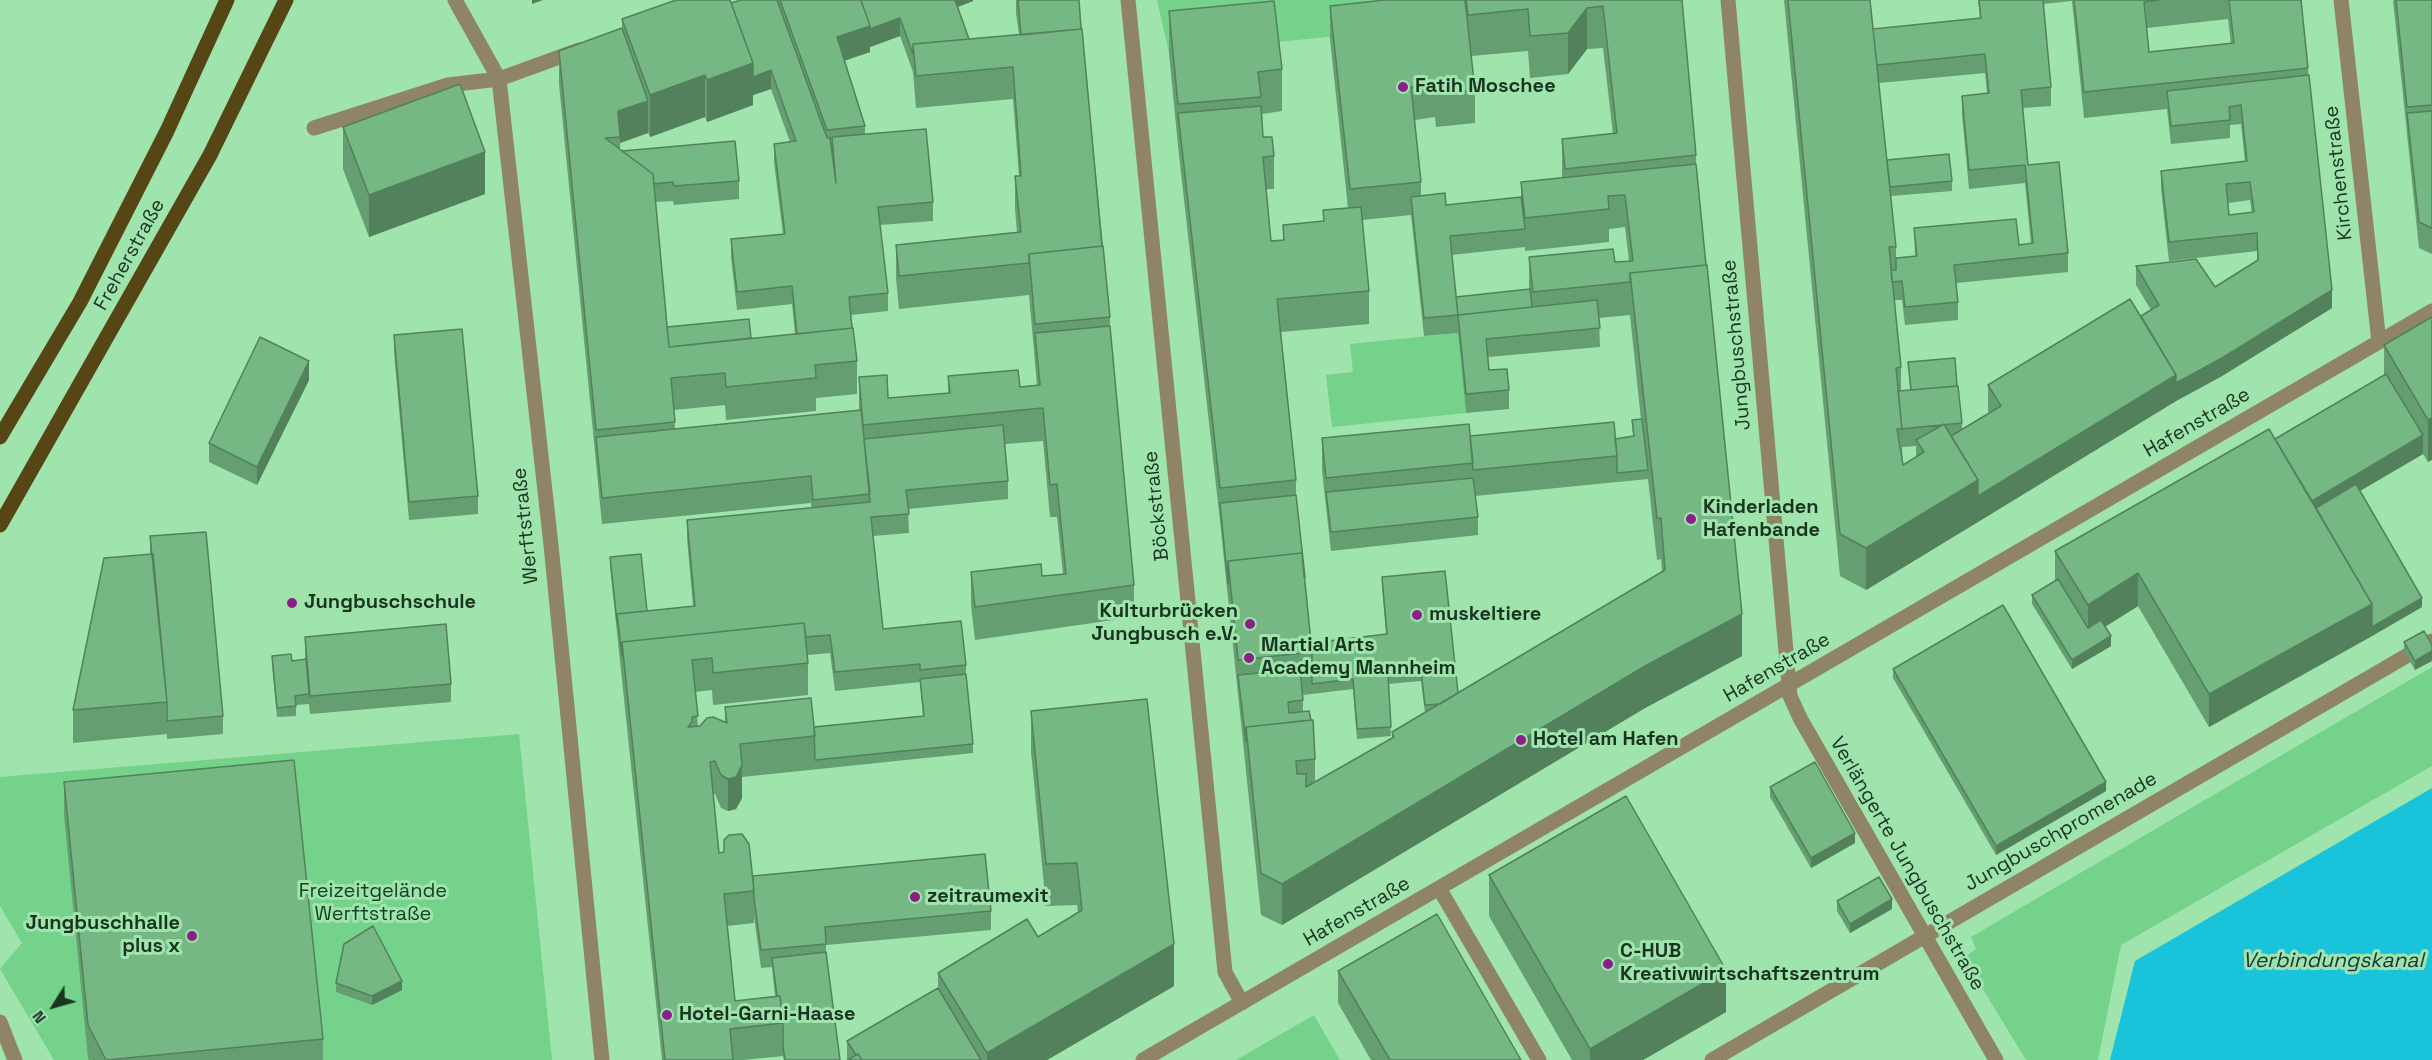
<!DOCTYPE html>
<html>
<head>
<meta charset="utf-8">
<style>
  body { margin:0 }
  #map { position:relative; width:2432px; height:1060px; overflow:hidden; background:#9fe3ad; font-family:"Space Grotesk",sans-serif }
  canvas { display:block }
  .north { position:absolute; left:24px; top:976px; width:60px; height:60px; -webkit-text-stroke:4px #9fe3ad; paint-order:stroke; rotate:233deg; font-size:16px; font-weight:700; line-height:24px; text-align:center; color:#193520 }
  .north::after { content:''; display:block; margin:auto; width:21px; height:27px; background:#193520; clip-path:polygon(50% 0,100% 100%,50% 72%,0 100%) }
</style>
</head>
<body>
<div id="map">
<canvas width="2432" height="1060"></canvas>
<div class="north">N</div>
</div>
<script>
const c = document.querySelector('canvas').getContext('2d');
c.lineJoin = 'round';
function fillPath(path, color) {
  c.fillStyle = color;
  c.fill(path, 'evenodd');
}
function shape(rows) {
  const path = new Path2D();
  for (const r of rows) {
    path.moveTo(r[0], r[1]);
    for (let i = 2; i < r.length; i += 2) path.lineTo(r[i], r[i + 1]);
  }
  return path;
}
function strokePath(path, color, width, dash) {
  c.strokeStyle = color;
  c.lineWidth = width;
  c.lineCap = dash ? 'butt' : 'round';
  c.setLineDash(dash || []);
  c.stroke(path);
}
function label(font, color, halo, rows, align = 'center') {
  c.font = font + ' "Space Grotesk",sans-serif';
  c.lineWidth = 6;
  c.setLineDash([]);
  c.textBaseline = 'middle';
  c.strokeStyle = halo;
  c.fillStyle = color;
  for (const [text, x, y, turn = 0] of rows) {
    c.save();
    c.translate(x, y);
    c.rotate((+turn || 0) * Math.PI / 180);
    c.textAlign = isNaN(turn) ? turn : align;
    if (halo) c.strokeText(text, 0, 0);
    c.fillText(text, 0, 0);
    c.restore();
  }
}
fillPath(shape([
  [1157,0,1467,0,1475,22,1169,53],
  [1458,333,1466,413,1332,427,1326,375,1353,372,1350,344],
  [2432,667,2432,766,2121,945,2098,1060,2026,1060,1964,958,1976,949,1971,937],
  [519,734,552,1060,54,1060,0,969,22,943,0,906,0,777],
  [1314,1015,1340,1060,1236,1060]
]), '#75d28b');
fillPath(shape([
  [2432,788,2432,1060,2110,1060,2135,961]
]), '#19c4db');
strokePath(shape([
  [455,0,499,79,551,545,602,1060],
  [1128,0,1225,972,1242,1003],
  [1728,0,1790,696,1800,718,1996,1060],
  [2341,0,2379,342],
  [314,128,448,85,499,79,579,50],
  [1439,888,1539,1060],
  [0,1022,15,1060],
  [1143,1060,2432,311],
  [1712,1060,2432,641]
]), '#908466', 15);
strokePath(shape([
  [0,437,80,302,167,131,227,0],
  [0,525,210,155,286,0]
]), '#574615', 15);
fillPath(shape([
  [741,0,973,0,973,1,958,7,969,39,1019,35,1016,13,1016,0,1079,0,1110,317,1110,326,1134,585,1134,617,975,640,971,605,971,572,1042,576,1063,574,1057,517,1050,517,1043,441,1005,444,1008,481,1008,499,908,509,909,533,873,536,883,629,966,665,966,674,973,744,973,753,742,777,742,798,736,809,728,811,721,808,715,794,713,794,719,853,753,876,991,911,991,930,826,945,826,952,840,1060,784,1060,783,1056,743,1060,662,1060,610,566,610,557,647,611,693,606,687,538,687,520,811,508,811,503,602,524,559,84,559,51,622,28,622,19,731,3],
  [900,36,913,72,916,108,1013,99,1019,176,1015,176,1015,209,1017,232,896,245,896,278,899,309,1029,295,1037,385,1020,387,948,376,948,393,888,398,859,377,859,410,675,429,674,410,725,405,726,420,816,411,816,398,857,394,857,361,851,315,888,311,888,293,880,225,933,221,933,202,865,134,865,126,844,61,870,52,870,47],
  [771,89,790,142,774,144,774,162,783,234,731,239,731,257,737,310,792,304,795,334,751,338,667,327,655,202,673,201,674,205,739,199,739,181,622,151,620,149,620,143,648,133,648,132,650,137,705,117,707,122,753,105,753,95],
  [830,653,835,691,920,682,923,716,814,727,725,707,725,722,698,726,695,692,712,690,713,705,808,695,808,655],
  [754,916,761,968,772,967,775,996,735,1001,727,926,754,923],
  [1682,0,1696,155,1696,164,1742,656,1645,708,1282,925,1261,915,1220,521,1178,146,1169,53,1169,11,1282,69,1282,111,1262,114,1263,137,1274,156,1274,189,1266,189,1271,241,1283,240,1283,225,1323,221,1348,208,1330,39,1330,6],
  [1603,48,1613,134,1562,139,1562,178,1521,182,1521,197,1446,205,1421,196,1421,182,1415,120,1435,117,1436,127,1475,123,1475,90,1471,56,1528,51,1530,78,1568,74,1587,49],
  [1411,215,1424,336,1458,333,1466,413,1509,409,1509,390,1489,370,1488,357,1600,347,1599,318,1630,315,1641,420,1632,420,1633,437,1615,439,1470,436,1322,438,1322,471,1331,551,1478,535,1478,517,1475,496,1648,479,1657,560,1661,559,1662,572,1458,693,1382,577,1382,586,1386,634,1311,643,1296,495,1296,480,1281,332,1369,324,1369,291,1362,220],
  [1625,227,1629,261,1615,262,1529,257,1529,289,1456,297,1452,255,1525,247,1525,251,1609,242,1609,229],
  [1421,681,1425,713,1392,732,1392,738,1315,782,1315,759,1303,711,1303,695,1353,689,1357,739,1391,736,1388,684],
  [1784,0,1870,0,1873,29,1980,19,1978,0,2301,0,2332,308,2222,376,2176,401,1866,590,1840,576],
  [2072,1,2084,118,2167,109,2171,144,2230,138,2230,125,2241,124,2245,162,2161,171,2161,189,2169,261,2257,251,2257,261,2215,287,2136,266,2136,285,2151,310,2141,316,1988,385,1988,411,1989,413,1962,429,1962,423,1908,362,1910,390,1901,391,1901,367,1894,300,1902,300,1905,325,1958,320,1958,302,1956,283,2068,272,2068,253,2028,165,2023,108,2051,106,2051,87,2043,4],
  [2228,19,2231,44,2149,52,2147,28],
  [1985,73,1987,93,1962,96,1962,114,1969,189,2025,183,2031,244,2019,245,1914,228,1915,256,1896,258,1896,247,1891,196,1952,191,1952,181,1887,160,1879,83],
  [2250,200,2252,213,2229,215,2228,203],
  [1916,446,1916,457,1903,465,1902,447],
  [2393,0,2432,0,2432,254,2419,248],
  [343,127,485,194,369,237,343,169],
  [2432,317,2428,462,2423,454,2360,491,2422,607,2372,636,2209,727,2138,606,2105,627,2111,646,2072,669,2032,604,2032,595,2055,581,2055,551,2275,439,2384,375,2384,345],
  [394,335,478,496,478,514,409,520,394,353],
  [309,380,257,485,209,462,209,443],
  [150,536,223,716,223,734,167,739,167,734,73,743,73,710,150,554],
  [2424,631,2415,670,2404,651,2404,642],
  [305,637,451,684,451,702,310,714,309,704,296,705,296,716,277,717,272,665,272,656,292,661,305,660],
  [1893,669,2106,791,1996,855,1893,678],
  [1031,711,1174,986,1047,1060,847,1060,847,1041,938,988,938,973,1038,937,1078,912,1077,905,1046,906,1031,752],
  [64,782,323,1039,323,1060,89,1060,88,1058,64,815],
  [1770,787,1855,843,1811,868,1770,797],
  [1489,875,1726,1012,1643,1060,1572,1060,1489,916],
  [1837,901,1892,909,1850,933,1837,911],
  [1338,971,1521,1060,1371,1060,1338,1003],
  [336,983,402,990,372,1005,336,992]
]), '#659e71');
fillPath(shape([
  [532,0,543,0,532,4],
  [952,0,973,0,973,1,952,9],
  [1587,8,1587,49,1568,74,1568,33],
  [900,18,900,36,870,47,870,52,837,63,837,37,870,26],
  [753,63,771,70,771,89,753,95,753,105,707,122,707,80],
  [705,75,705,117,650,137,650,95],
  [648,101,648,133,620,143,618,111],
  [485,152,485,194,369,237,369,195],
  [2332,290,2332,308,2222,376,2176,401,1978,522,1978,496,2176,375],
  [309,361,309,380,257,485,257,467],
  [2432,418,2432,460,2428,462,2428,420],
  [2423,435,2423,454,2310,520,2306,505],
  [1978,480,1978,522,1866,590,1866,548],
  [2138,573,2138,606,2088,637,2088,605],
  [2422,598,2422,607,2372,636,2209,727,2209,694,2372,604],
  [1742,614,1742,656,1645,708,1282,925,1282,884,1645,666],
  [2111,636,2111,646,2072,669,2072,660],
  [2432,651,2432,661,2415,670,2415,661],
  [742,765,742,798,736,809,728,811,728,779],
  [2106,782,2106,791,1996,855,1996,846],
  [1855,833,1855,843,1811,868,1811,858],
  [1892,899,1892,909,1850,933,1850,924],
  [1174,944,1174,986,1047,1060,987,1060,987,1053],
  [1726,970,1726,1012,1643,1060,1590,1060,1590,1049],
  [402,981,402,990,372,1005,372,996]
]), '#52815c');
const building = shape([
  [676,0,730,0,753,63,707,80,705,75,650,95,622,19,676,0],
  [741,0,777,0,827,138,830,138,836,183,832,137,926,129,933,202,878,207,888,293,849,297,852,328,797,334,792,286,737,292,731,239,785,234,774,144,796,141,771,70,753,77,753,63,731,3,741,0],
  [780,0,861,0,870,26,837,37,865,126,827,130,780,0],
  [861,0,955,0,969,39,913,44,913,54,900,18,870,29,870,26,861,0],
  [1018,0,1079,0,1081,29,1021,35,1018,0],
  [1385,0,1465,0,1475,90,1436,94,1435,85,1411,87,1421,182,1350,189,1330,6,1385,0],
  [1466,0,1682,0,1696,155,1565,169,1562,139,1617,133,1603,6,1587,8,1568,33,1530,36,1528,9,1468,15,1466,0],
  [1788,0,1870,0,1896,247,1889,247,1901,367,1896,368,1902,429,1897,429,1903,465,1924,452,1916,440,1944,424,1978,480,1866,548,1840,534,1788,0],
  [1979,0,2043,0,2051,87,2021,90,2028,165,2059,162,2068,253,1954,265,1958,302,1905,307,1902,281,1892,282,1891,270,1896,270,1896,258,1917,256,1914,228,2016,219,2019,245,2033,243,2025,165,1969,170,1962,96,1989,93,1985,54,1877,65,1873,29,1981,18,1979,0],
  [2074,0,2159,0,2144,2,2149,52,2234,43,2229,0,2301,0,2308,68,2084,92,2074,0],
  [2396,0,2432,0,2432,105,2407,107,2396,0],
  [1274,1,1282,69,1258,72,1261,97,1178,104,1169,11,1274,1],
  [622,28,648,101,618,111,620,137,605,138,653,174,669,347,853,328,857,361,815,365,816,378,726,387,725,373,671,378,675,422,596,430,559,51,622,28],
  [1082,29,1102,246,1029,254,1029,263,899,276,896,245,1021,232,1015,176,1021,176,1013,67,916,76,913,44,1082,29],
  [2309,75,2332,290,2222,358,2176,383,2176,375,2141,316,2159,305,2136,266,2196,259,2215,287,2258,260,2257,233,2169,242,2161,171,2247,161,2241,105,2229,107,2230,120,2171,126,2167,91,2309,75],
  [2250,182,2254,212,2229,215,2226,184,2250,182],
  [460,84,485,152,369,195,343,127,460,84],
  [1261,106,1263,137,1272,137,1274,156,1263,157,1271,241,1284,240,1283,225,1324,221,1323,210,1361,207,1369,291,1277,299,1296,480,1220,488,1178,113,1261,106],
  [2432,111,2432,228,2419,222,2407,113,2432,111],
  [735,141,739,181,674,186,673,182,654,184,653,174,622,151,735,141],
  [1949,154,1952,181,1890,187,1887,160,1949,154],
  [1696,164,1706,265,1630,273,1630,282,1533,292,1529,257,1613,249,1615,262,1633,261,1625,195,1608,196,1609,209,1525,218,1521,182,1696,164],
  [1445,193,1446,205,1521,197,1525,229,1450,236,1458,315,1597,300,1600,328,1486,339,1489,370,1507,369,1509,390,1466,394,1458,315,1424,318,1411,197,1445,193],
  [1103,246,1110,317,1035,324,1029,254,1103,246],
  [1707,265,1742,614,1645,666,1282,884,1261,873,1246,727,1313,720,1315,759,1296,761,1297,774,1306,774,1306,787,1394,737,1392,732,1665,570,1661,518,1657,518,1630,273,1707,265],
  [1530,289,1532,307,1458,315,1456,297,1530,289],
  [2130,299,2176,375,1978,496,1978,480,1951,436,2001,406,1988,385,2130,299],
  [2432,317,2432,418,2428,420,2384,345,2432,317],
  [749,319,751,338,669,347,667,327,749,319],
  [1110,326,1134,585,975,607,971,572,1041,564,1042,576,1066,574,1057,484,1050,485,1043,408,863,425,859,377,887,375,888,398,950,393,948,376,1018,370,1020,387,1040,385,1035,333,1110,326],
  [462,329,478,496,409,502,394,335,462,329],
  [260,337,309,361,257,467,209,443,260,337],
  [1955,358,1957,386,1911,390,1908,362,1955,358],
  [2386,374,2423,435,2312,501,2275,439,2386,374],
  [1958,386,1962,423,1900,429,1902,429,1898,391,1958,386],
  [861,410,870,494,813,500,811,476,602,498,596,437,861,410],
  [1642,419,1648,470,1617,473,1617,456,1615,439,1634,436,1632,420,1642,419],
  [1614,422,1617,456,1473,470,1470,436,1614,422],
  [1469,424,1473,463,1326,478,1322,438,1469,424],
  [1003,425,1008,481,906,490,909,514,871,517,883,629,961,621,966,665,920,670,920,664,835,672,830,635,806,637,804,623,622,642,622,656,617,614,695,606,687,520,870,502,864,439,1003,425],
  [2269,429,2372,604,2209,694,2138,573,2088,605,2055,551,2269,429],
  [1473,478,1478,517,1331,532,1326,492,1473,478],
  [2356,484,2422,598,2372,627,2372,604,2316,508,2356,484],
  [1296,495,1305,577,1304,577,1302,553,1228,561,1228,584,1220,503,1296,495],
  [206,532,223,716,167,721,167,702,150,536,206,532],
  [1302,553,1312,652,1238,660,1228,561,1302,553],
  [153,554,167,702,73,710,104,558,153,554],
  [641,554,647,611,617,614,617,622,610,557,641,554],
  [1445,571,1458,693,1440,704,1425,705,1421,671,1388,675,1391,727,1357,729,1353,679,1312,684,1312,652,1311,643,1387,634,1382,577,1445,571],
  [2058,579,2088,628,2101,620,2111,636,2072,660,2032,595,2058,579],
  [2003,605,2106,782,1996,846,1893,669,2003,605],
  [804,623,808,663,713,673,712,658,692,660,698,716,692,717,692,722,688,727,700,726,707,718,713,717,727,723,725,707,811,698,815,736,740,744,742,765,736,777,728,779,721,775,715,761,710,762,719,853,724,852,724,840,729,835,742,834,749,844,751,862,754,891,724,894,735,1001,780,996,783,1023,730,1029,733,1060,665,1060,622,642,804,623],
  [446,624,451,684,310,696,305,637,446,624],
  [2424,631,2432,645,2432,651,2415,661,2404,642,2424,631],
  [291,654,292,661,306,659,309,694,295,696,296,706,277,708,272,656,291,654],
  [1300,669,1303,700,1288,702,1289,713,1309,711,1311,720,1246,727,1246,742,1238,675,1300,669],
  [966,674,973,744,815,760,814,727,924,716,920,679,966,674],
  [1147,699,1174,944,987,1053,938,973,1027,919,1038,937,1082,910,1077,863,1046,864,1031,711,1147,699],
  [294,760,323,1039,106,1060,88,1025,64,782,294,760],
  [1815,762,1855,833,1811,858,1770,787,1815,762],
  [1626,796,1726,970,1590,1049,1489,875,1626,796],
  [985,854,991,911,825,927,826,944,761,950,754,898,753,876,985,854],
  [1879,877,1892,899,1850,924,1837,901,1879,877],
  [1437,914,1521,1060,1390,1060,1338,971,1437,914],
  [373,926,402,981,372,996,336,983,344,944,373,926],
  [826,952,840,1060,785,1060,783,1046,783,1023,780,996,777,996,772,958,826,952],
  [938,988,981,1060,862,1060,858,1054,856,1055,847,1041,938,988],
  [858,1054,862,1060,848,1060,858,1054]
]);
fillPath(building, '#75b883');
strokePath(building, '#52815c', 1.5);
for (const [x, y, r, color] of [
  [1403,87,6,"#8a1f85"],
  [1691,519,6,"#8a1f85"],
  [292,603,6,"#8a1f85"],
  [1417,615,6,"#8a1f85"],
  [1250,624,6,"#8a1f85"],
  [1249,658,6,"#8a1f85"],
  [1521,740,6,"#8a1f85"],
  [915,897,6,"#8a1f85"],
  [192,936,6,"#8a1f85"],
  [1608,964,6,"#8a1f85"],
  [667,1015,6,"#8a1f85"]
]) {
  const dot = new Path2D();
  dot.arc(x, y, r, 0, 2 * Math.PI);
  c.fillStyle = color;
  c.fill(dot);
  strokePath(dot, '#9fe3ad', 2);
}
label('bold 20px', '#193520', '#9fe3ad', [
  ["Fatih Moschee",1415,87],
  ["Kinderladen",1703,508],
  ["Hafenbande",1703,531],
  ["Jungbuschschule",304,603],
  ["Kulturbrücken",1238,612,"right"],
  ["Jungbusch e.V.",1238,635,"right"],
  ["muskeltiere",1429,615],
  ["Martial Arts",1261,646],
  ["Academy Mannheim",1261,669],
  ["Hotel am Hafen",1533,740],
  ["zeitraumexit",927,897],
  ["Jungbuschhalle",180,924,"right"],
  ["plus x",180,947,"right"],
  ["C-HUB",1620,952],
  ["Kreativwirtschaftszentrum",1620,975],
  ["Hotel-Garni-Haase",679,1015]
], 'left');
label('20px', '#193520', '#9fe3ad', [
  ["Kirchenstraße",2339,173,-96],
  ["Freherstraße",130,255,-61],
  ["Jungbuschstraße",1737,345,-95],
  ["Hafenstraße",2197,423,-30],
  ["Böckstraße",1157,506,-96],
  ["Werftstraße",526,526,-96],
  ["Hafenstraße",1777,668,-30],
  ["Jungbuschpromenade",2061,832,-30],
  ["Verlängerte Jungbuschstraße",1907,864,60],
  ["Hafenstraße",1357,912,-30]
]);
label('20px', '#113f1f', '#9fe3ad', [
  ["Freizeitgelände",373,892],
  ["Werftstraße",373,915]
]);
label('italic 21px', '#18373c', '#9fe3ad', [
  ["Verbindungskanal",2333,961]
]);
</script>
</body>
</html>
